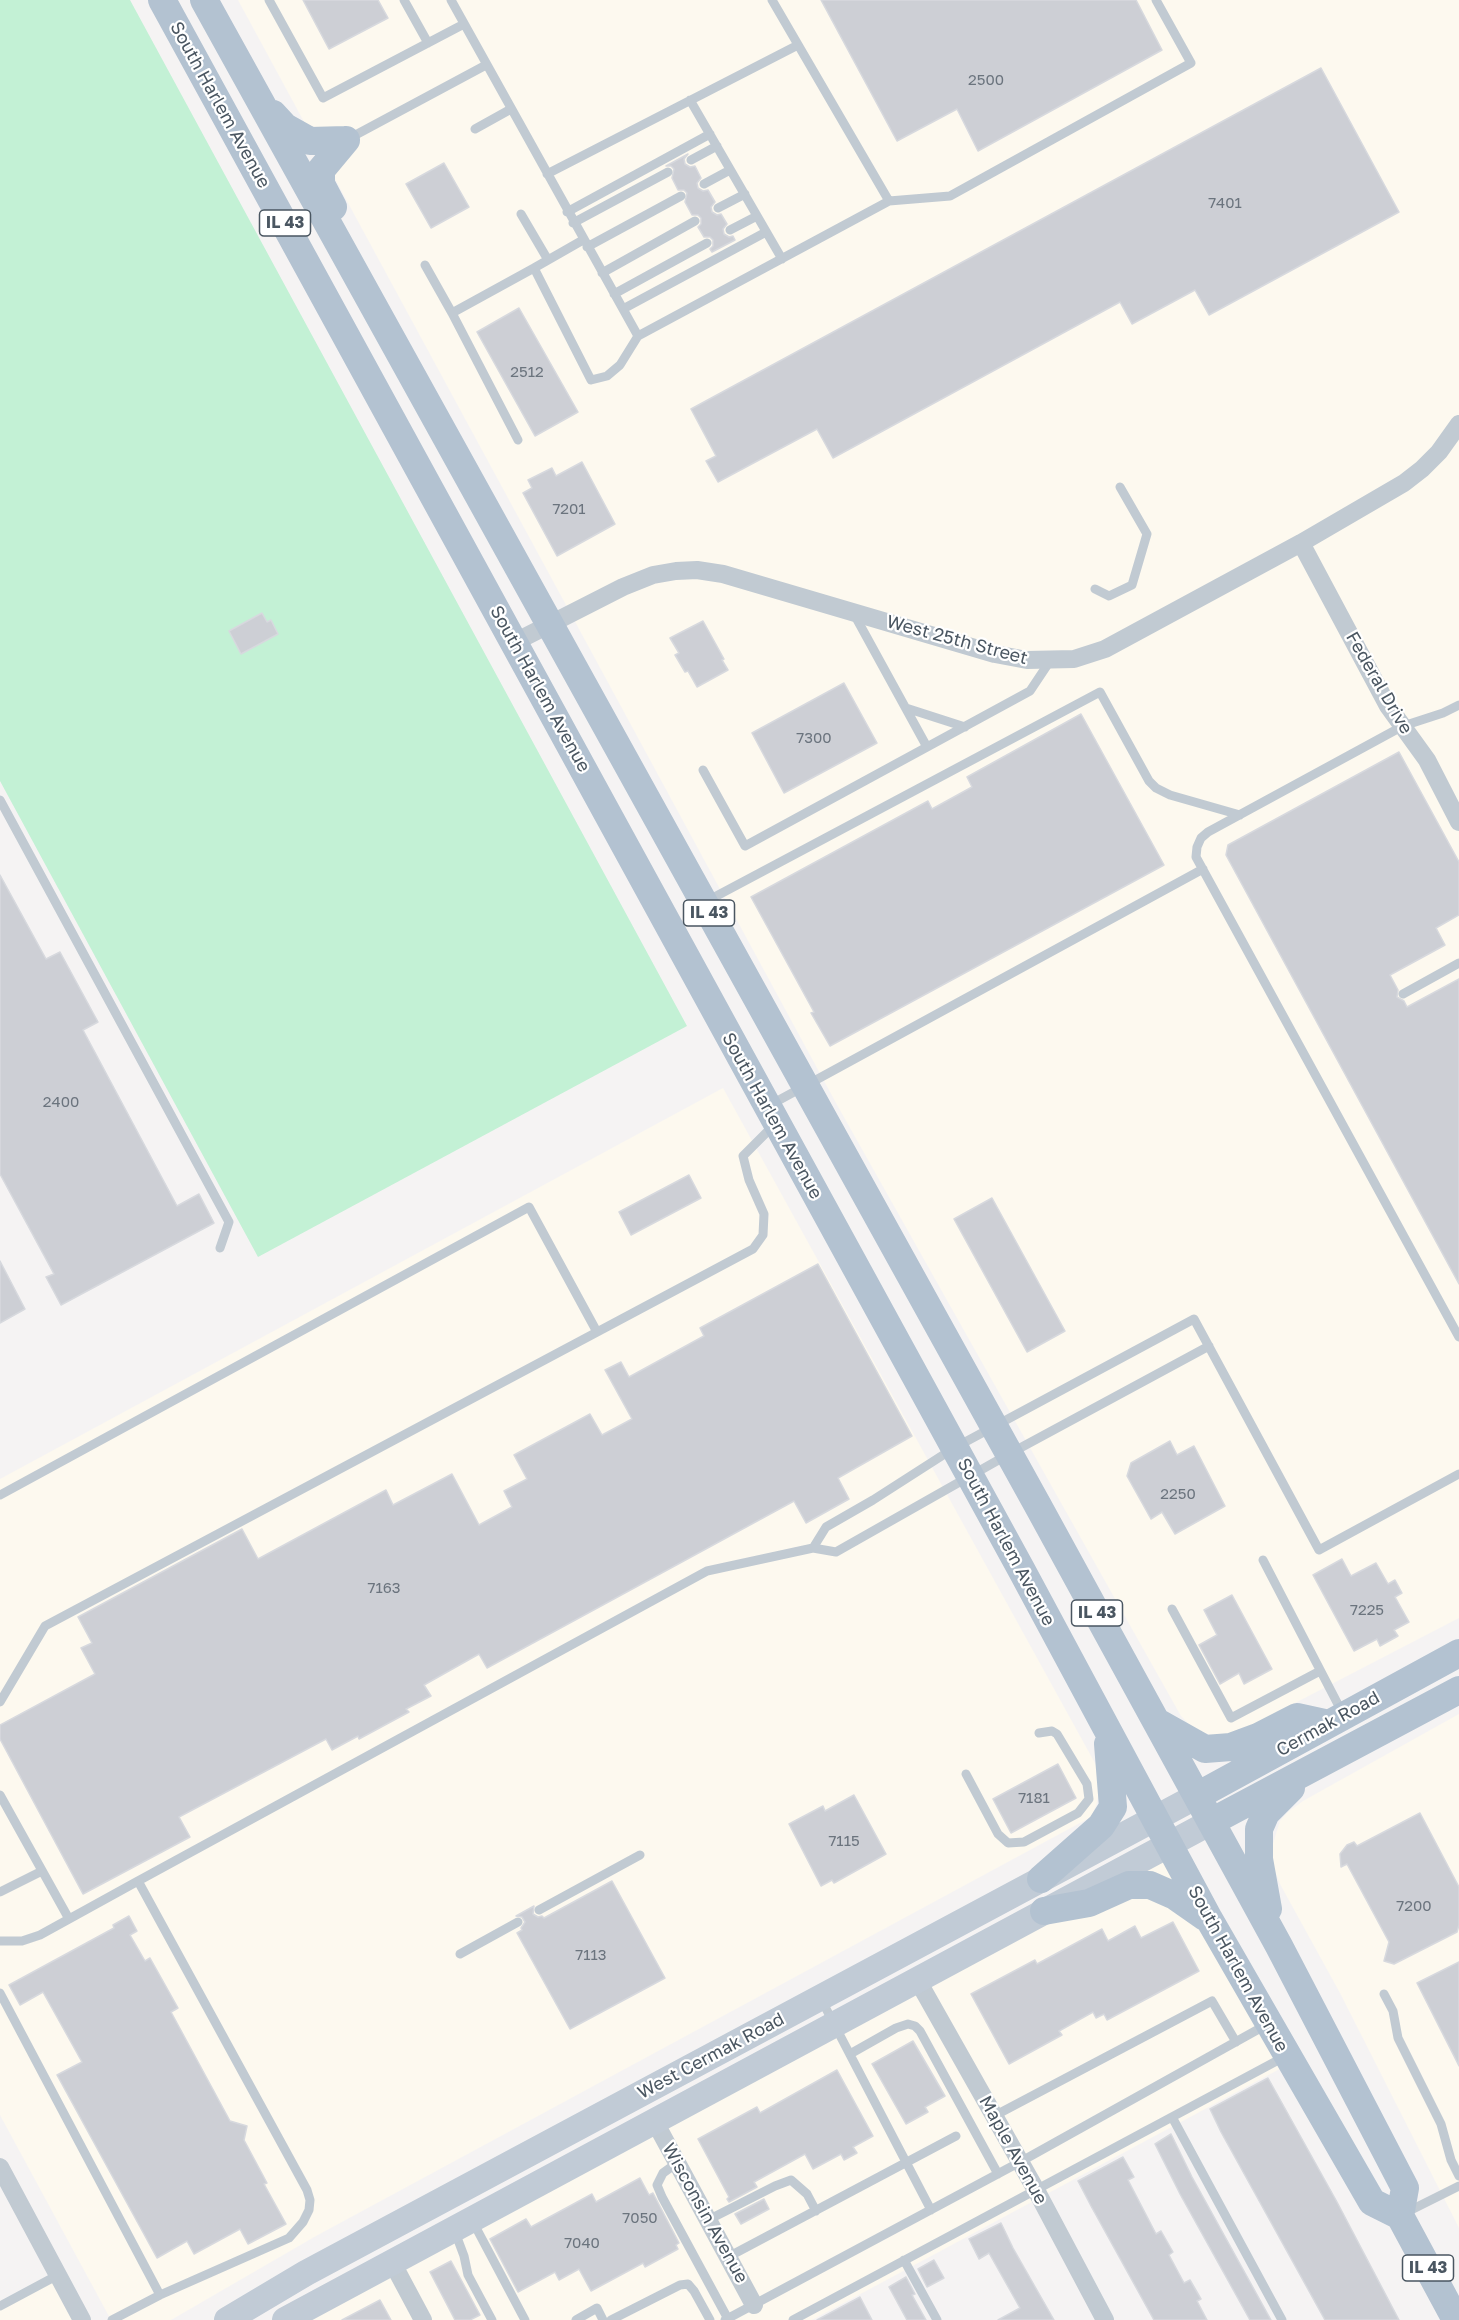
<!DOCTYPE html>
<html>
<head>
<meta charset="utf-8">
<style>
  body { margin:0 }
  canvas { display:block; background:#f5f3f3 }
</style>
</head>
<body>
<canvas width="1459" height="2320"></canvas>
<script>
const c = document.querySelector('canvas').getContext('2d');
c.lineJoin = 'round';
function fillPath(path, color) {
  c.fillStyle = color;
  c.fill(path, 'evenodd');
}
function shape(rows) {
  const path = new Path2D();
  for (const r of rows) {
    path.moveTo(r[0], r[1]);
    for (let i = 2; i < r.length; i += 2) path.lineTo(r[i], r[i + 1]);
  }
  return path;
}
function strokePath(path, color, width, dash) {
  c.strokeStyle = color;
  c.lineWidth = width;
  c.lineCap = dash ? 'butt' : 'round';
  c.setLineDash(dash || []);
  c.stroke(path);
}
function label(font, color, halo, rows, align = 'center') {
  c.font = font + ' "Golos Text",sans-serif';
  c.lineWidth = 4.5;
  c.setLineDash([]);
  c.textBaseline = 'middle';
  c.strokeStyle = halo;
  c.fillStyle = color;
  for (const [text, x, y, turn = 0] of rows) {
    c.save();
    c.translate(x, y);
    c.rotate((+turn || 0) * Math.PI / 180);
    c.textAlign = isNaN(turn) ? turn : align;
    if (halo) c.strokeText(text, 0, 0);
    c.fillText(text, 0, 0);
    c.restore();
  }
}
fillPath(shape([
  [238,0,1459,0,1459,1618,1241,1731,1218,1737,1204,1733,1193,1728,1181,1716,836,1103],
  [723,1088,1096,1765,1099,1792,1096,1806,1091,1817,316,2236,171,2320,111,2320,0,2115,0,1479],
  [1459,1714,1459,2228,1340,1993,1280,1884,1273,1866,1271,1850,1280,1821,1288,1812,1303,1801],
  [1167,1852,1287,2065,812,2320,428,2320,398,2264],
  [391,2268,419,2320,292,2320],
  [54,2274,79,2320,0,2320,0,2303]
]), '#fdf9ef');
fillPath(shape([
  [0,0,130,0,687,1026,258,1257,0,781]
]), '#c3f1d5');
const building = shape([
  [303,0,378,0,388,18,329,49,303,0],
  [821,0,1136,0,1162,50,978,151,957,109,897,141,821,0],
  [1321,68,1399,212,1209,315,1195,290,1132,324,1120,302,833,458,817,429,718,482,706,461,716,456,691,409,1321,68],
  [688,154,684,159,685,164,690,167,695,166,701,178,697,183,698,188,703,191,708,190,715,202,711,207,712,212,717,215,721,214,727,224,723,229,724,234,729,237,733,236,735,240,712,252,710,249,713,246,713,240,710,237,704,237,698,227,701,224,701,218,698,215,692,215,685,202,687,193,684,190,678,190,672,178,674,169,671,166,666,166,688,154],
  [444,163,469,207,431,228,406,184,444,163],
  [519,308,578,412,535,436,477,332,519,308],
  [582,462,615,524,557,556,523,493,532,488,528,480,552,468,556,476,582,462],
  [262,613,267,622,271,620,278,634,241,654,229,631,262,613],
  [703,621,724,659,722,660,728,670,697,687,688,671,685,672,675,655,679,653,670,638,703,621],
  [844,683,877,743,784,793,752,733,844,683],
  [1081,714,1164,865,830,1046,811,1013,814,1012,751,897,928,801,932,809,972,787,967,777,1081,714],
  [1399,752,1459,862,1459,915,1436,928,1445,945,1390,975,1398,990,1397,997,1404,1001,1407,1007,1459,979,1459,1284,1226,855,1228,845,1399,752],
  [0,875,46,959,60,952,98,1022,83,1030,177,1206,199,1194,214,1223,61,1305,46,1277,54,1274,0,1174,0,875],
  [689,1175,701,1198,631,1235,619,1212,689,1175],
  [992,1198,1065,1331,1027,1352,954,1219,992,1198],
  [0,1261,25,1309,0,1323,0,1261],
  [818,1264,912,1436,838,1478,849,1499,806,1523,794,1501,487,1668,479,1654,424,1685,431,1696,406,1709,409,1712,359,1739,358,1736,332,1750,326,1739,179,1817,190,1837,83,1894,0,1739,0,1725,95,1674,81,1648,92,1643,78,1617,242,1529,258,1559,386,1490,393,1505,452,1474,479,1525,512,1507,504,1491,527,1479,514,1455,590,1414,602,1435,632,1419,605,1370,621,1362,629,1377,704,1336,700,1328,818,1264],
  [1170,1441,1177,1455,1194,1446,1225,1506,1175,1534,1162,1512,1151,1519,1127,1476,1131,1463,1170,1441],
  [1342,1559,1351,1576,1376,1563,1388,1584,1395,1580,1402,1593,1395,1597,1409,1622,1394,1630,1398,1636,1380,1646,1377,1639,1354,1651,1313,1575,1342,1559],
  [1232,1595,1272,1669,1244,1684,1239,1673,1220,1684,1199,1645,1217,1635,1204,1610,1232,1595],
  [1058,1764,1076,1798,1011,1833,993,1799,1058,1764],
  [854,1795,886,1854,834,1883,832,1880,821,1886,789,1824,823,1806,825,1811,854,1795],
  [1420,1813,1459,1887,1459,1925,1457,1932,1394,1964,1384,1961,1389,1942,1347,1864,1341,1867,1340,1854,1347,1845,1354,1842,1357,1846,1420,1813],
  [612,1881,665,1978,570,2029,517,1933,522,1930,521,1928,525,1922,522,1917,516,1916,534,1906,533,1914,538,1917,542,1916,544,1918,612,1881],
  [129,1916,137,1931,130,1935,145,1961,150,1958,178,2008,171,2012,230,2121,247,2126,244,2140,267,2183,264,2184,286,2224,248,2244,240,2229,194,2254,187,2241,157,2258,57,2075,82,2062,43,1992,20,2005,9,1985,114,1928,113,1925,129,1916],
  [1173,1922,1199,1971,1107,2020,1104,2014,1096,2018,1093,2012,1059,2031,1062,2035,1009,2064,971,1994,1035,1960,1037,1964,1102,1929,1108,1941,1135,1926,1141,1938,1173,1922],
  [1459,1962,1459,2066,1417,1983,1459,1962],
  [913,2041,945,2096,925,2107,928,2112,906,2124,872,2064,913,2041],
  [837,2070,873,2136,853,2147,857,2153,844,2160,841,2154,813,2169,805,2154,754,2182,757,2187,729,2202,727,2199,729,2197,698,2139,757,2107,760,2113,837,2070],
  [1268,2078,1337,2202,1399,2320,1325,2320,1221,2132,1210,2109,1268,2078],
  [1171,2134,1192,2177,1271,2320,1250,2320,1180,2194,1155,2144,1171,2134],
  [1123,2157,1134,2177,1128,2180,1141,2205,1156,2234,1161,2231,1173,2252,1169,2255,1184,2283,1190,2280,1201,2299,1197,2301,1207,2320,1154,2320,1091,2206,1078,2181,1123,2157],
  [640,2178,649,2195,653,2193,679,2243,676,2245,678,2249,645,2267,643,2263,591,2291,579,2269,559,2280,555,2272,518,2292,490,2239,526,2219,531,2227,592,2194,596,2202,640,2178],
  [764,2199,769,2209,741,2224,735,2214,764,2199],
  [1001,2223,1013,2248,1054,2320,998,2320,1020,2308,989,2253,979,2259,969,2239,1001,2223],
  [934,2260,944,2278,927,2287,918,2269,934,2260],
  [451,2261,480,2315,470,2320,455,2320,430,2272,451,2261],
  [906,2277,915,2294,912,2295,926,2320,907,2320,889,2287,906,2277],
  [860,2297,872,2320,817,2320,860,2297],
  [380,2300,391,2320,342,2320,380,2300]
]);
fillPath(building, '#cdcfd5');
strokePath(building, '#d7d9de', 1.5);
strokePath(shape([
  [269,0,323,98,464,24],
  [404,0,428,43],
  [451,0,638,336,889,201,772,0],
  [690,100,782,259],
  [475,129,511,109],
  [348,139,486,65],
  [691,160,717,146],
  [547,174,798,45],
  [704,184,730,170],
  [889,201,950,196,1191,63,1156,0],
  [718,208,745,194],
  [567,212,710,134],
  [521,214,548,260],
  [573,223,668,172],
  [730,230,757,216],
  [587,247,681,196],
  [425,265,452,313],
  [534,268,583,240],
  [602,273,695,221],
  [614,294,707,243],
  [623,309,766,232],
  [518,440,452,313,534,268,591,380,607,376,620,365,638,336],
  [1095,589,1109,596,1132,585,1147,534,1120,487],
  [854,614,927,747],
  [1459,705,1443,713,1403,726,1208,832,1201,838,1197,847,1196,857,1459,1337],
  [906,708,965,727],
  [703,770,745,846,1030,691,1050,661],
  [0,800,229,1222,220,1248],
  [707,901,1100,692,1149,781,1156,788,1170,795,1240,815],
  [1403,994,1459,963],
  [770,1105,1203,869],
  [0,1495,529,1207,597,1332],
  [813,1548,826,1527,873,1500,954,1448,1194,1319,1319,1550,1459,1474],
  [1263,1560,1343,1714],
  [1172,1609,1231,1718,1320,1671],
  [0,1702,45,1626,753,1249,763,1235,764,1214,749,1180,743,1156,774,1125],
  [966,1774,998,1834,1008,1843,1024,1842,1078,1813,1089,1799,1087,1784,1057,1734,1052,1731,1039,1733],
  [0,1795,69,1919],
  [0,1892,42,1871],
  [539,1910,640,1855],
  [0,1941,22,1941,40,1935,138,1881],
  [460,1954,518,1922],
  [0,1993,160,2295],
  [1384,1994,1393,2011,1398,2038,1441,2124,1451,2160,1459,2176],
  [821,1999,931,2210],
  [850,2054,896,2028,908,2024,915,2026,920,2031,998,2174],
  [994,2116,1212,2001,1236,2042],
  [1172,2117,1282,2320],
  [677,2163,663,2173,657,2185,662,2197,728,2319],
  [1405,2213,1459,2186],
  [708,2220,775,2186,791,2180,807,2194,816,2211],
  [473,2222,525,2320],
  [455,2232,464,2256,468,2275,492,2320],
  [728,2257,956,2136],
  [904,2260,937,2320],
  [0,2306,58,2275],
  [112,2320,160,2295,289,2238,303,2222,309,2210,310,2200,307,2190,138,1881,707,1571,813,1548,836,1552,1009,1454,1209,1346],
  [576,2320,597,2308,603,2320],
  [611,2320,680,2285,688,2284,694,2291,710,2320],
  [725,2320,1020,2162,1266,2025],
  [793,2320,1284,2057]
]), '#c1cad2', 9);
strokePath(shape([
  [1301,543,1388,706,1427,760,1459,822],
  [515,642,623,587,653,575,676,571,697,570,723,574,995,654,1027,660,1074,659,1105,649,1301,543,1404,483,1422,469,1439,452,1459,424],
  [918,1981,1036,2190,1105,2320],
  [655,2122,754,2305],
  [0,2167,82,2320],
  [392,2262,423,2320]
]), '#c1cad2', 18);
strokePath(shape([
  [227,2320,306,2273,1197,1796],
  [285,2320,1211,1822]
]), '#c1cbd6', 26);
strokePath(shape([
  [162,0,1021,1569,1209,1919,1372,2202,1400,2216,1456,2320],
  [204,0,1037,1504,1279,1946,1405,2188,1400,2216],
  [273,114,285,127,310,141,346,140],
  [333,207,321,184,321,170,346,140],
  [1157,1722,1205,1749,1231,1747,1258,1737,1297,1717,1329,1724],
  [1197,1796,1459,1653],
  [1211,1822,1459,1690],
  [1041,1879,1101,1826,1113,1807,1108,1744],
  [1268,1909,1259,1859,1259,1829,1266,1813,1291,1788],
  [1044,1911,1089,1903,1129,1885,1150,1885,1175,1896,1205,1917]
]), '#b3c2d1', 28);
label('15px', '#6b747e', null, [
  ["2500",986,80],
  ["7401",1225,203],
  ["2512",527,372],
  ["7201",569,509],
  ["7300",814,738],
  ["2400",61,1102],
  ["2250",1178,1494],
  ["7163",384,1588],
  ["7225",1367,1610],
  ["7181",1034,1798],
  ["7115",844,1841],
  ["7200",1414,1906],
  ["7113",591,1955],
  ["7050",640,2218],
  ["7040",582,2243]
]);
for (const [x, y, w] of [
  [285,223,51],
  [709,913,51],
  [1097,1613,51],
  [1428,2268,51]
]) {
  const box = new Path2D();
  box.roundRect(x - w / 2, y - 13, w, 26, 4.5);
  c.fillStyle = '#fff';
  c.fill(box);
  strokePath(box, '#4a5661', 1.5);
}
label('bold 16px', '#4a5661', null, [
  ["IL 43",285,223],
  ["IL 43",709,913],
  ["IL 43",1097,1613],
  ["IL 43",1428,2268]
]);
label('18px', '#4a5661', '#fff', [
  ["South Harlem Avenue",220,105,61],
  ["West 25th Street",957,640,15],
  ["Federal Drive",1379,683,60],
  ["South Harlem Avenue",540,689,61],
  ["South Harlem Avenue",772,1116,61],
  ["South Harlem Avenue",1006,1542,62],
  ["Cermak Road",1328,1724,-29],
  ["South Harlem Avenue",1238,1969,61],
  ["West Cermak Road",711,2056,-28],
  ["Maple Avenue",1013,2150,61],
  ["Wisconsin Avenue",705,2213,61]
]);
</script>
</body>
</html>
